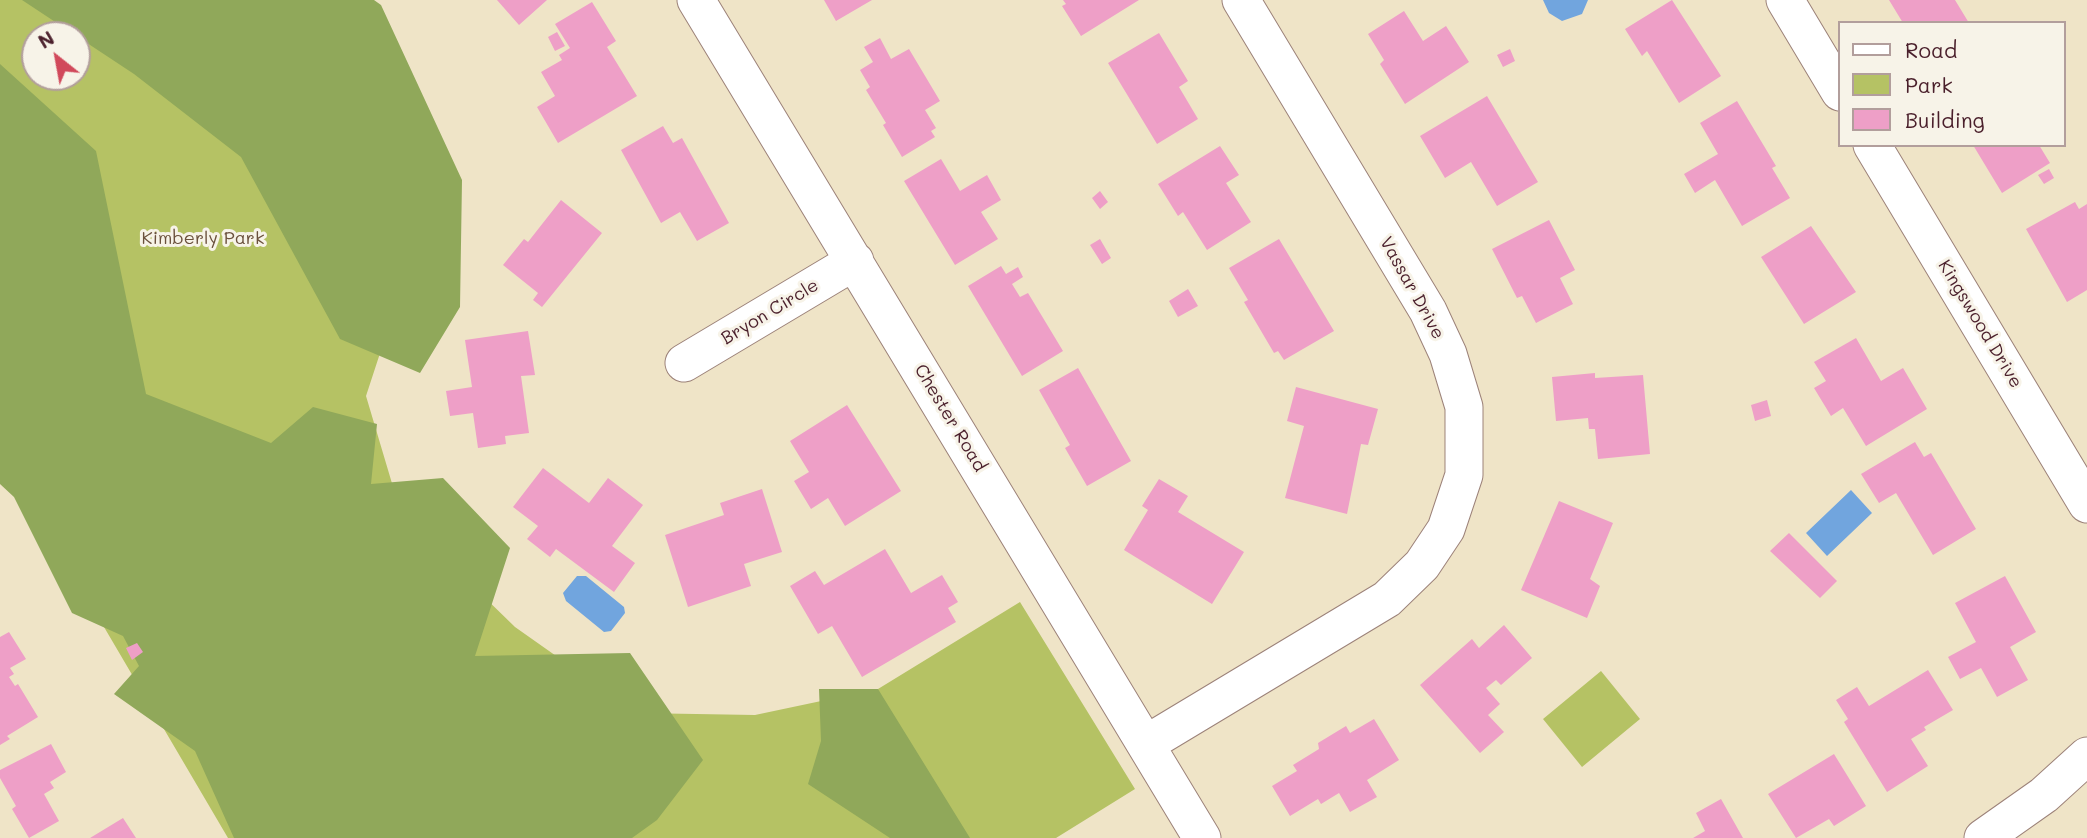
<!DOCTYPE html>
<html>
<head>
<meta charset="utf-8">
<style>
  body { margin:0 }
  #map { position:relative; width:2087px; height:838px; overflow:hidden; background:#efe4c7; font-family:Mali,sans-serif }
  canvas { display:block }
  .legend { position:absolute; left:1838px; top:21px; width:228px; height:126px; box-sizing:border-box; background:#f7f3e8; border:2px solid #b29e9c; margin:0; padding:9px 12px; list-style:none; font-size:21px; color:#4a1f2b }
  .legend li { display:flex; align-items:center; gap:14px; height:35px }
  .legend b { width:35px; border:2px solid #b29e9c }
  .north { position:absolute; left:21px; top:21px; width:70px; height:70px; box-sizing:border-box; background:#f7f3e8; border:2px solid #b29e9c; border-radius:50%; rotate:329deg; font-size:19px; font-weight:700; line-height:28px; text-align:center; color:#4a1f2b }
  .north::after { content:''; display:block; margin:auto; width:24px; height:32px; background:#d1495b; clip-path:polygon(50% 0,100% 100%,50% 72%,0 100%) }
</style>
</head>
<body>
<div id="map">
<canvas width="2087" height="838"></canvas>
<ul class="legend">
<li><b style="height:9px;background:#fff"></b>Road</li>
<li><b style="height:19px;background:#b5c264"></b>Park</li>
<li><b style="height:19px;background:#ee9fc7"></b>Building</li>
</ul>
<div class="north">N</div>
</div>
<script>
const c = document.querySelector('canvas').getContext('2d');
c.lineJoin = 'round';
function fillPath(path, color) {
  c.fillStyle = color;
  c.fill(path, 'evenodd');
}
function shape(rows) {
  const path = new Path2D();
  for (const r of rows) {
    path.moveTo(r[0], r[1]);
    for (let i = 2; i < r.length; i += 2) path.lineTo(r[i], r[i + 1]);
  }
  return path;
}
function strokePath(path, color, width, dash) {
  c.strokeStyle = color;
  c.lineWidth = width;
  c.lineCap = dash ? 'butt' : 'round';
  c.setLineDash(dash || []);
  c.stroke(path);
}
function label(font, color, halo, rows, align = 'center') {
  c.font = font + ' Mali,sans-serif';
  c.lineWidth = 6;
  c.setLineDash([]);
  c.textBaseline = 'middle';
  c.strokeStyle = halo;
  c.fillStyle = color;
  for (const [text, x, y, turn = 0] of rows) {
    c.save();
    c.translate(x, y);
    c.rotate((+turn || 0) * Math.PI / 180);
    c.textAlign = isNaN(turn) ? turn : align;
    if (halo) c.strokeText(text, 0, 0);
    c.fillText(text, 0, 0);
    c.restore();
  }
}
fillPath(shape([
  [0,0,322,0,403,283,366,396,402,517,515,627,637,713,755,715,878,689,1020,602,1135,789,1056,838,228,838,0,450],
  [35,35,77,35,77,77,35,77],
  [1601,671,1640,719,1582,767,1543,719]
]), '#b5c264');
fillPath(shape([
  [22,0,374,0,381,5,462,180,460,307,420,373,340,339,241,157,134,74],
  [0,64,96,151,146,394,271,443,313,407,377,424,371,484,443,478,510,548,475,656,630,653,703,760,657,820,632,838,234,838,195,751,114,694,139,666,123,636,72,613,14,497,0,484],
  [819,689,878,689,970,838,890,838,808,784,821,741]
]), '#90a85a');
fillPath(shape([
  [1543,0,1588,0,1582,14,1562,21,1549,13],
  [1851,490,1872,513,1827,556,1806,533],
  [577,576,586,576,624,607,625,613,611,631,604,632,566,601,563,593]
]), '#71a5de');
fillPath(shape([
  [497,0,547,0,519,25],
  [824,0,872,0,836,21],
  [1063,0,1139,0,1081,36,1062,6,1066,4],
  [1672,0,1721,76,1679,103,1647,51,1642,56,1625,29],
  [1889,0,1955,0,1969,23,1903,23],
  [592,2,616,41,607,47,637,96,558,143,537,107,555,96,541,72,562,60,559,55,570,48,555,24],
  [1404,11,1423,41,1446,26,1469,62,1405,104,1380,64,1384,60,1368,34],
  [557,32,565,46,555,51,548,37],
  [1159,33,1188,81,1179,87,1198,119,1157,144,1108,63],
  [880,38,891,59,909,49,940,101,925,110,936,128,931,131,935,137,902,157,883,125,886,123,866,90,870,87,860,70,873,62,864,47],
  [1510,49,1515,61,1503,67,1497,55],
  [1487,96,1538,182,1497,206,1471,162,1445,178,1420,136],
  [1737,101,1776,166,1772,168,1790,198,1742,226,1715,180,1695,193,1684,174,1718,154,1700,123],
  [663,126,673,143,682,138,729,223,697,241,680,212,661,223,621,150],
  [1973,145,2039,145,2050,163,2002,193],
  [1220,146,1239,175,1226,183,1251,222,1207,250,1183,212,1178,216,1158,184],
  [941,159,960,191,987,175,1001,200,981,212,998,239,955,265,904,181],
  [2049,169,2054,178,2044,184,2038,175],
  [1100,191,1108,202,1100,209,1092,198],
  [561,200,602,233,542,307,533,300,538,293,503,265,524,239,528,242],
  [2075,202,2079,209,2087,204,2087,290,2067,302,2026,229],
  [1549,220,1575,270,1560,278,1573,304,1536,323,1522,296,1517,298,1492,249],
  [1811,226,1856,292,1804,324,1761,257],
  [1100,239,1111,258,1102,264,1090,245],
  [1279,239,1334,331,1284,360,1278,351,1274,353,1244,302,1248,300,1229,268],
  [1001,266,1006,274,1018,267,1023,277,1012,284,1020,297,1028,293,1063,351,1022,376,968,286],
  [1188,289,1198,306,1178,317,1169,301],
  [528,331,535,375,521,376,529,433,505,436,506,444,478,448,473,413,450,416,446,391,472,387,465,340],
  [1856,338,1881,381,1903,368,1927,409,1866,446,1843,408,1831,416,1814,388,1826,381,1814,362],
  [1078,368,1131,461,1087,486,1065,448,1070,445,1039,390],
  [1595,373,1595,378,1643,375,1650,454,1598,459,1595,429,1589,429,1588,418,1556,421,1552,377],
  [1296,387,1378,409,1368,445,1361,444,1347,514,1285,498,1304,426,1287,421],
  [1767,400,1771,416,1755,421,1751,405],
  [847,405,901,491,845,526,828,498,811,509,794,481,809,472,790,441],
  [1915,442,1924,457,1931,453,1976,529,1933,555,1896,493,1879,503,1861,474],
  [543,468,589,503,608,478,643,505,612,546,635,563,614,592,556,549,550,557,527,539,538,526,513,507],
  [1159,479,1188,496,1178,512,1244,552,1212,604,1124,550,1148,510,1142,506],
  [762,489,782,552,744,564,751,586,688,607,665,535,724,515,720,503],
  [1559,501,1613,523,1590,579,1600,586,1587,618,1521,590],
  [1789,533,1837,581,1820,598,1770,551],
  [885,549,911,593,942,575,958,602,948,608,956,622,862,677,832,626,818,634,790,586,815,571,824,585],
  [2005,576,2036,632,2010,647,2028,680,1997,697,1981,668,1960,679,1948,657,1976,642,1955,603],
  [1504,625,1532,658,1501,685,1496,680,1486,688,1500,704,1488,715,1504,732,1480,753,1420,685,1472,639,1479,648],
  [9,632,26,659,10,668,14,674,9,677,15,686,18,684,38,717,7,736,10,739,0,745,0,637],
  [137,643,143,652,132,660,126,648],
  [1928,670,1953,710,1924,727,1926,730,1911,739,1928,766,1887,792,1844,722,1848,719,1836,700,1857,687,1869,706],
  [1374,719,1399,760,1367,780,1377,797,1350,812,1339,793,1321,804,1318,799,1290,816,1272,786,1297,771,1293,765,1319,749,1318,743,1346,726,1350,733],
  [51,744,66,772,50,782,54,788,44,794,59,821,29,838,12,809,16,806,0,778,0,770],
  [1834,754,1866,806,1834,826,1829,819,1796,838,1768,794],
  [1721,799,1743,838,1693,838,1705,831,1696,813],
  [123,818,136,838,90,838]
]), '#ee9fc7');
const minor = shape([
  [696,0,1202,838],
  [1785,0,1840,92],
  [1872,145,2087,504],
  [684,363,855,261],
  [1146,744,1387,599,1422,565,1446,529,1464,475,1464,407,1448,354,1428,311,1241,0],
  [1983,838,2044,795,2087,756]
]);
strokePath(minor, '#9c8279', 39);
strokePath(minor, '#fff', 37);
label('18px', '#6a503c', '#f7f3e8', [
  ["Kimberly Park",203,238]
]);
label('18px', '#4a1f2b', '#f7f3e8', [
  ["Vassar Drive",1412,288,61],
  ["Bryon Circle",770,312,-31],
  ["Kingswood Drive",1980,324,59],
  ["Chester Road",950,418,59]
]);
</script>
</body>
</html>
